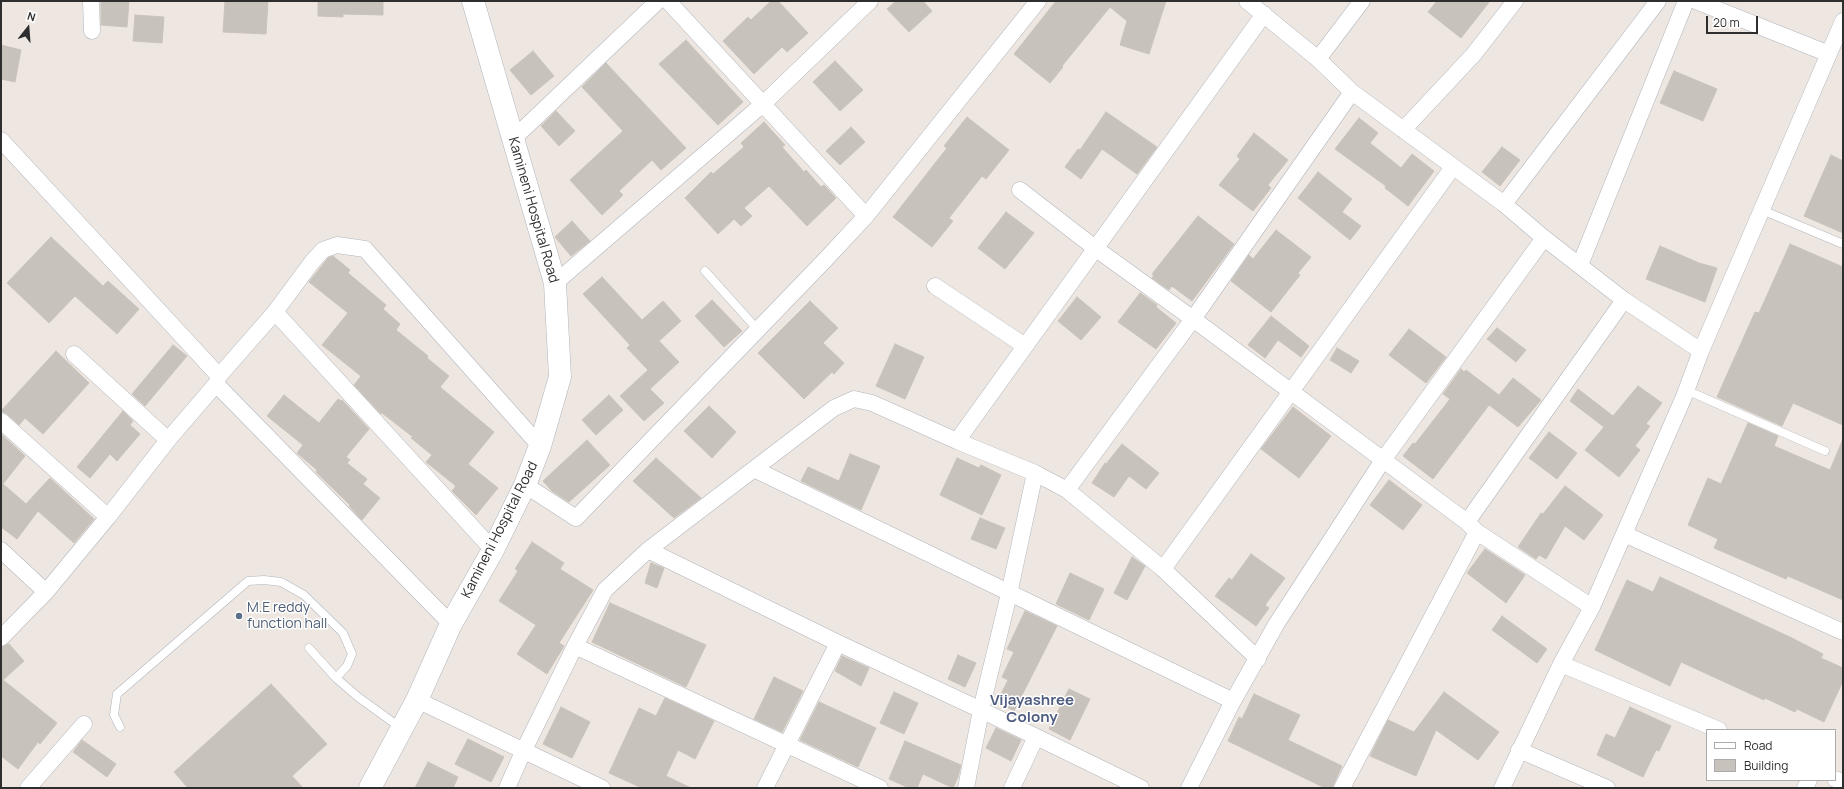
<!DOCTYPE html>
<html>
<head>
<meta charset="utf-8">
<style>
  body { margin:0 }
  #map { position:relative; width:1844px; height:789px; overflow:hidden; background:#eee7e1; font-family:Manrope,sans-serif }
  canvas { display:block }
  .frame { position:absolute; inset:0; border:2px solid #2e2e2e; pointer-events:none }
  .legend { position:absolute; left:1706px; top:729px; width:130px; height:52px; box-sizing:border-box; background:#fff; border:1px solid #ababab; margin:0; padding:5px 7px; list-style:none; font-size:12px; color:#2e2e2e }
  .legend li { display:flex; align-items:center; gap:8px; height:20px }
  .legend b { width:20px; border:1px solid #ababab }
  .north { position:absolute; left:8px; top:8px; width:40px; height:40px; -webkit-text-stroke:3px #fff; paint-order:stroke; rotate:17deg; font-size:11px; font-weight:700; line-height:16px; text-align:center; color:#2e2e2e }
  .north::after { content:''; display:block; margin:auto; width:14px; height:18px; background:#2e2e2e; clip-path:polygon(50% 0,100% 100%,50% 72%,0 100%) }
  .scale { position:absolute; left:1706px; top:16px; width:52px; height:18px; box-sizing:border-box; border:2px solid #2e2e2e; border-top:0; padding-left:5px; font-size:12px; line-height:14px; white-space:nowrap; color:#2e2e2e; -webkit-text-stroke:3px #fff; paint-order:stroke }
</style>
</head>
<body>
<div id="map">
<canvas width="1844" height="789"></canvas>
<div class="frame"></div>
<ul class="legend">
<li><b style="height:5px;background:#fff"></b>Road</li>
<li><b style="height:11px;background:#c7c2bc"></b>Building</li>
</ul>
<div class="north">N</div>
<div class="scale">20 m</div>
</div>
<script>
const c = document.querySelector('canvas').getContext('2d');
c.lineJoin = 'round';
function fillPath(path, color) {
  c.fillStyle = color;
  c.fill(path, 'evenodd');
}
function shape(rows) {
  const path = new Path2D();
  for (const r of rows) {
    path.moveTo(r[0], r[1]);
    for (let i = 2; i < r.length; i += 2) path.lineTo(r[i], r[i + 1]);
  }
  return path;
}
function strokePath(path, color, width, dash) {
  c.strokeStyle = color;
  c.lineWidth = width;
  c.lineCap = dash ? 'butt' : 'round';
  c.setLineDash(dash || []);
  c.stroke(path);
}
function label(font, color, halo, rows, align = 'center') {
  c.font = font + ' Manrope,sans-serif';
  c.lineWidth = 3;
  c.setLineDash([]);
  c.textBaseline = 'middle';
  c.strokeStyle = halo;
  c.fillStyle = color;
  for (const [text, x, y, turn = 0] of rows) {
    c.save();
    c.translate(x, y);
    c.rotate((+turn || 0) * Math.PI / 180);
    c.textAlign = isNaN(turn) ? turn : align;
    if (halo) c.strokeText(text, 0, 0);
    c.fillText(text, 0, 0);
    c.restore();
  }
}
const building = shape([
  [101,1,129,1,127,27,101,25,101,1],
  [225,1,268,1,266,34,223,32,225,1],
  [318,1,383,1,383,15,343,14,343,17,318,16,318,1],
  [771,1,778,1,808,33,787,52,782,47,754,74,723,41,748,17,751,20,771,1],
  [896,1,923,1,932,11,909,32,887,9,896,1],
  [1056,1,1166,1,1149,54,1120,45,1127,21,1110,7,1062,66,1063,67,1050,83,1014,54,1056,1],
  [1437,1,1490,1,1461,38,1428,12,1437,1],
  [135,15,164,17,162,43,133,41,135,15],
  [686,40,743,102,718,125,659,64,686,40],
  [1,45,21,50,15,82,1,79,1,45],
  [533,51,554,76,531,95,510,70,533,51],
  [835,61,863,90,840,111,813,82,835,61],
  [606,63,686,148,661,170,652,160,619,191,623,195,602,215,570,180,623,131,582,87,606,63],
  [1674,71,1717,89,1703,121,1660,103,1674,71],
  [556,111,575,131,559,146,541,126,556,111],
  [1106,112,1157,147,1137,174,1102,149,1081,179,1065,167,1078,149,1080,150,1106,112],
  [967,117,1009,150,986,179,982,176,949,218,953,221,932,247,893,217,947,148,944,146,967,117],
  [1359,118,1378,133,1370,143,1401,168,1412,154,1434,171,1408,206,1385,188,1386,186,1335,149,1359,118],
  [764,122,785,145,782,147,804,172,806,170,821,187,824,185,836,198,807,226,769,186,744,208,752,216,741,226,734,219,718,234,685,198,711,172,713,174,744,147,741,143,764,122],
  [851,127,865,142,840,165,826,151,851,127],
  [1254,133,1288,160,1268,185,1271,188,1253,211,1219,185,1240,159,1237,156,1254,133],
  [1502,147,1520,160,1500,186,1482,172,1502,147],
  [1831,155,1843,161,1843,233,1804,216,1831,155],
  [1318,172,1352,199,1342,212,1361,226,1350,240,1298,198,1318,172],
  [1006,212,1034,233,1005,269,978,248,1006,212],
  [1198,216,1234,244,1192,301,1172,286,1169,290,1152,278,1154,275,1152,274,1198,216],
  [572,221,590,241,571,256,555,237,572,221],
  [1276,230,1311,257,1298,273,1300,275,1271,312,1231,281,1249,255,1253,259,1276,230],
  [51,237,103,286,108,281,139,309,117,334,75,296,49,323,7,283,51,237],
  [1790,244,1843,267,1843,425,1793,403,1782,426,1717,397,1755,312,1759,313,1790,244],
  [1660,246,1699,263,1717,268,1705,302,1646,279,1660,246],
  [333,256,350,270,348,273,386,305,383,309,400,324,396,330,428,356,427,358,449,376,440,387,494,432,468,464,498,488,476,515,452,491,456,486,426,462,432,455,411,438,413,437,382,413,381,414,354,385,361,376,322,345,348,313,309,282,328,258,333,256],
  [602,277,642,320,663,301,681,321,659,341,679,362,650,389,664,403,644,421,620,396,648,370,627,348,630,345,583,294,602,277],
  [1140,293,1157,305,1156,307,1176,323,1156,349,1118,322,1140,293],
  [1077,297,1101,317,1081,340,1058,321,1077,297],
  [712,300,742,331,724,347,695,316,712,300],
  [810,301,838,328,823,343,844,363,834,374,832,372,804,399,758,353,810,301],
  [1271,316,1309,346,1301,357,1278,340,1265,358,1248,345,1271,316],
  [1497,328,1526,350,1516,362,1487,339,1497,328],
  [1409,329,1446,357,1426,383,1389,355,1409,329],
  [895,344,924,357,905,399,876,386,895,344],
  [173,345,187,356,145,406,132,394,173,345],
  [1337,348,1359,361,1351,373,1330,360,1337,348],
  [56,351,89,383,43,434,25,418,19,425,7,414,1,411,56,351],
  [1461,369,1464,372,1466,370,1499,395,1513,378,1541,400,1518,427,1489,405,1433,479,1403,456,1413,443,1415,444,1450,399,1443,394,1461,369],
  [1638,386,1662,403,1646,424,1650,426,1635,446,1640,450,1619,477,1585,450,1604,427,1570,401,1578,389,1613,416,1638,386],
  [284,395,319,423,338,399,341,401,342,400,369,429,346,457,350,460,347,463,367,479,363,484,380,498,362,520,349,506,350,505,316,472,317,470,297,453,303,445,267,416,284,395],
  [609,395,623,410,596,435,582,420,609,395],
  [709,406,736,432,712,458,684,431,709,406],
  [1293,407,1331,436,1299,478,1261,449,1293,407],
  [123,411,133,421,130,425,140,434,117,461,110,454,90,478,77,467,123,411],
  [1748,423,1778,436,1774,446,1830,470,1843,439,1843,600,1788,576,1786,579,1714,548,1718,539,1688,525,1708,478,1721,484,1748,423],
  [1549,432,1577,453,1557,479,1529,458,1549,432],
  [1,434,25,456,3,484,26,504,50,478,94,519,74,543,38,511,17,539,1,527,1,434],
  [587,440,610,465,569,502,552,491,543,481,587,440],
  [1122,444,1159,473,1146,489,1129,476,1114,497,1092,483,1105,463,1106,464,1122,444],
  [850,454,880,466,861,510,801,481,808,467,839,481,850,454],
  [656,458,701,498,674,518,633,481,656,458],
  [957,458,979,468,981,465,1001,475,982,515,940,495,957,458],
  [1389,480,1422,505,1403,530,1370,505,1389,480],
  [1565,486,1603,515,1584,540,1565,526,1546,559,1539,555,1536,559,1518,547,1541,513,1543,514,1565,486],
  [980,518,1005,528,996,549,971,539,980,518],
  [532,542,564,563,560,569,593,590,559,643,564,646,547,674,517,654,536,625,499,601,518,571,515,569,532,542],
  [1485,549,1525,575,1506,603,1467,573,1485,549],
  [1251,554,1285,578,1265,605,1269,608,1256,626,1215,596,1229,578,1232,580,1251,554],
  [1132,557,1145,566,1127,600,1114,593,1132,557],
  [651,563,664,568,657,588,645,583,651,563],
  [1070,573,1104,589,1089,620,1056,604,1070,573],
  [1660,577,1792,638,1823,654,1821,658,1843,668,1843,681,1824,722,1797,709,1795,712,1765,698,1764,700,1681,662,1670,686,1595,650,1627,580,1653,592,1660,577],
  [610,603,706,645,686,687,592,642,610,603],
  [1025,611,1057,626,1014,711,997,702,1008,680,1002,677,1014,652,1007,649,1025,611],
  [1502,616,1547,649,1537,663,1492,630,1502,616],
  [9,644,24,661,3,680,57,723,40,744,38,742,18,769,1,756,1,647,9,644],
  [958,655,976,663,965,687,948,679,958,655],
  [842,656,869,668,861,686,835,671,842,656],
  [774,677,803,691,782,732,754,719,774,677],
  [271,684,327,744,292,776,303,788,188,788,174,772,271,684],
  [1069,689,1090,699,1070,740,1049,729,1069,689],
  [894,692,918,703,904,734,880,723,894,692],
  [1444,692,1499,732,1478,760,1436,730,1416,776,1370,756,1388,720,1414,732,1444,692],
  [1254,694,1300,715,1288,740,1342,766,1332,788,1325,788,1228,741,1239,717,1242,719,1254,694],
  [665,698,714,721,695,759,678,750,666,776,691,788,642,788,609,773,639,708,656,716,665,698],
  [819,702,876,728,858,767,800,740,819,702],
  [561,707,590,722,572,758,543,744,561,707],
  [1630,707,1671,726,1659,751,1656,750,1643,777,1597,755,1606,734,1615,738,1630,707],
  [996,728,1021,740,1011,761,986,748,996,728],
  [468,739,504,757,491,782,455,764,468,739],
  [82,740,116,764,107,777,73,752,82,740],
  [905,741,961,765,958,777,953,788,923,774,917,788,909,788,889,779,905,741],
  [428,762,458,777,453,788,415,788,428,762]
]);
fillPath(building, '#c7c2bc');
strokePath(building, '#cac3ba', 1);
const lane = shape([
  [1762,210,1843,244],
  [705,271,758,330],
  [1686,390,1825,451],
  [309,648,336,678,358,697,401,728],
  [120,727,114,715,117,694,248,581,264,580,281,582,304,595,343,633,352,654,347,666,336,678]
]);
const street = shape([
  [91,1,92,31],
  [668,1,866,216,1038,1],
  [1247,1,1318,59,1352,92,1504,204,1544,238,1624,300,1701,351],
  [1696,1,1829,54],
  [1318,59,1362,1],
  [1403,130,1474,54,1515,1],
  [513,139,658,1],
  [1,140,219,376],
  [1020,190,1095,248,1193,319,1467,522,1477,532,1592,607],
  [1504,204,1658,1],
  [1580,265,1686,1],
  [555,283,763,104,870,1],
  [935,286,1025,346],
  [275,312,493,550],
  [74,354,168,440],
  [216,384,451,624],
  [1,421,108,517],
  [957,441,1264,14],
  [754,469,1233,701],
  [525,485,576,518,826,259,866,216],
  [1067,490,1193,319,1352,92],
  [1467,522,1624,300],
  [1624,534,1843,632],
  [1,550,46,592],
  [648,550,838,643,981,710,1141,788],
  [1163,569,1453,167],
  [1,638,46,592,108,517,168,440,216,384,219,376,275,312,312,262,323,250,337,245,365,249,540,446],
  [575,646,880,788],
  [1561,664,1719,730],
  [417,700,602,788],
  [1519,750,1607,788],
  [1835,779,1843,782],
  [28,788,84,724],
  [507,788,523,752,575,646,605,590,648,550,754,469,834,408,854,399,872,403,957,441,1035,473,1067,490,1163,569,1258,659],
  [765,788,838,643],
  [966,788,981,710,1009,594,1035,473],
  [1012,788,1036,737],
  [1189,788,1233,701,1277,623,1383,460,1544,238],
  [1342,788,1477,532],
  [1502,788,1561,664,1592,607,1683,399,1701,351,1843,21],
  [1805,788,1809,780]
]);
const secondary = shape([
  [370,788,417,700,451,624,493,550,525,485,540,446,560,377,555,283,473,1]
]);
strokePath(lane, '#b1b5bd', 9);
strokePath(street, '#b1b5bd', 17);
strokePath(secondary, '#b1b5bd', 23);
strokePath(lane, '#fff', 8);
strokePath(street, '#fff', 16);
strokePath(secondary, '#fff', 22);
for (const [x, y, r, color] of [
  [239,616,4,"#5c6f8a"]
]) {
  const dot = new Path2D();
  dot.arc(x, y, r, 0, 2 * Math.PI);
  c.fillStyle = color;
  c.fill(dot);
  strokePath(dot, '#fff', 1.5);
}
label('14px', '#2e2e2e', '#fff', [
  ["Kamineni Hospital Road",533,210,74],
  ["Kamineni Hospital Road",500,530,-63]
]);
label('14px', '#4e5e75', '#fff', [
  ["M.E reddy",247,608],
  ["function hall",247,624]
], 'left');
label('bold 15px', '#4e5c7f', '#fff', [
  ["Vijayashree",1032,701],
  ["Colony",1032,718]
]);
</script>
</body>
</html>
